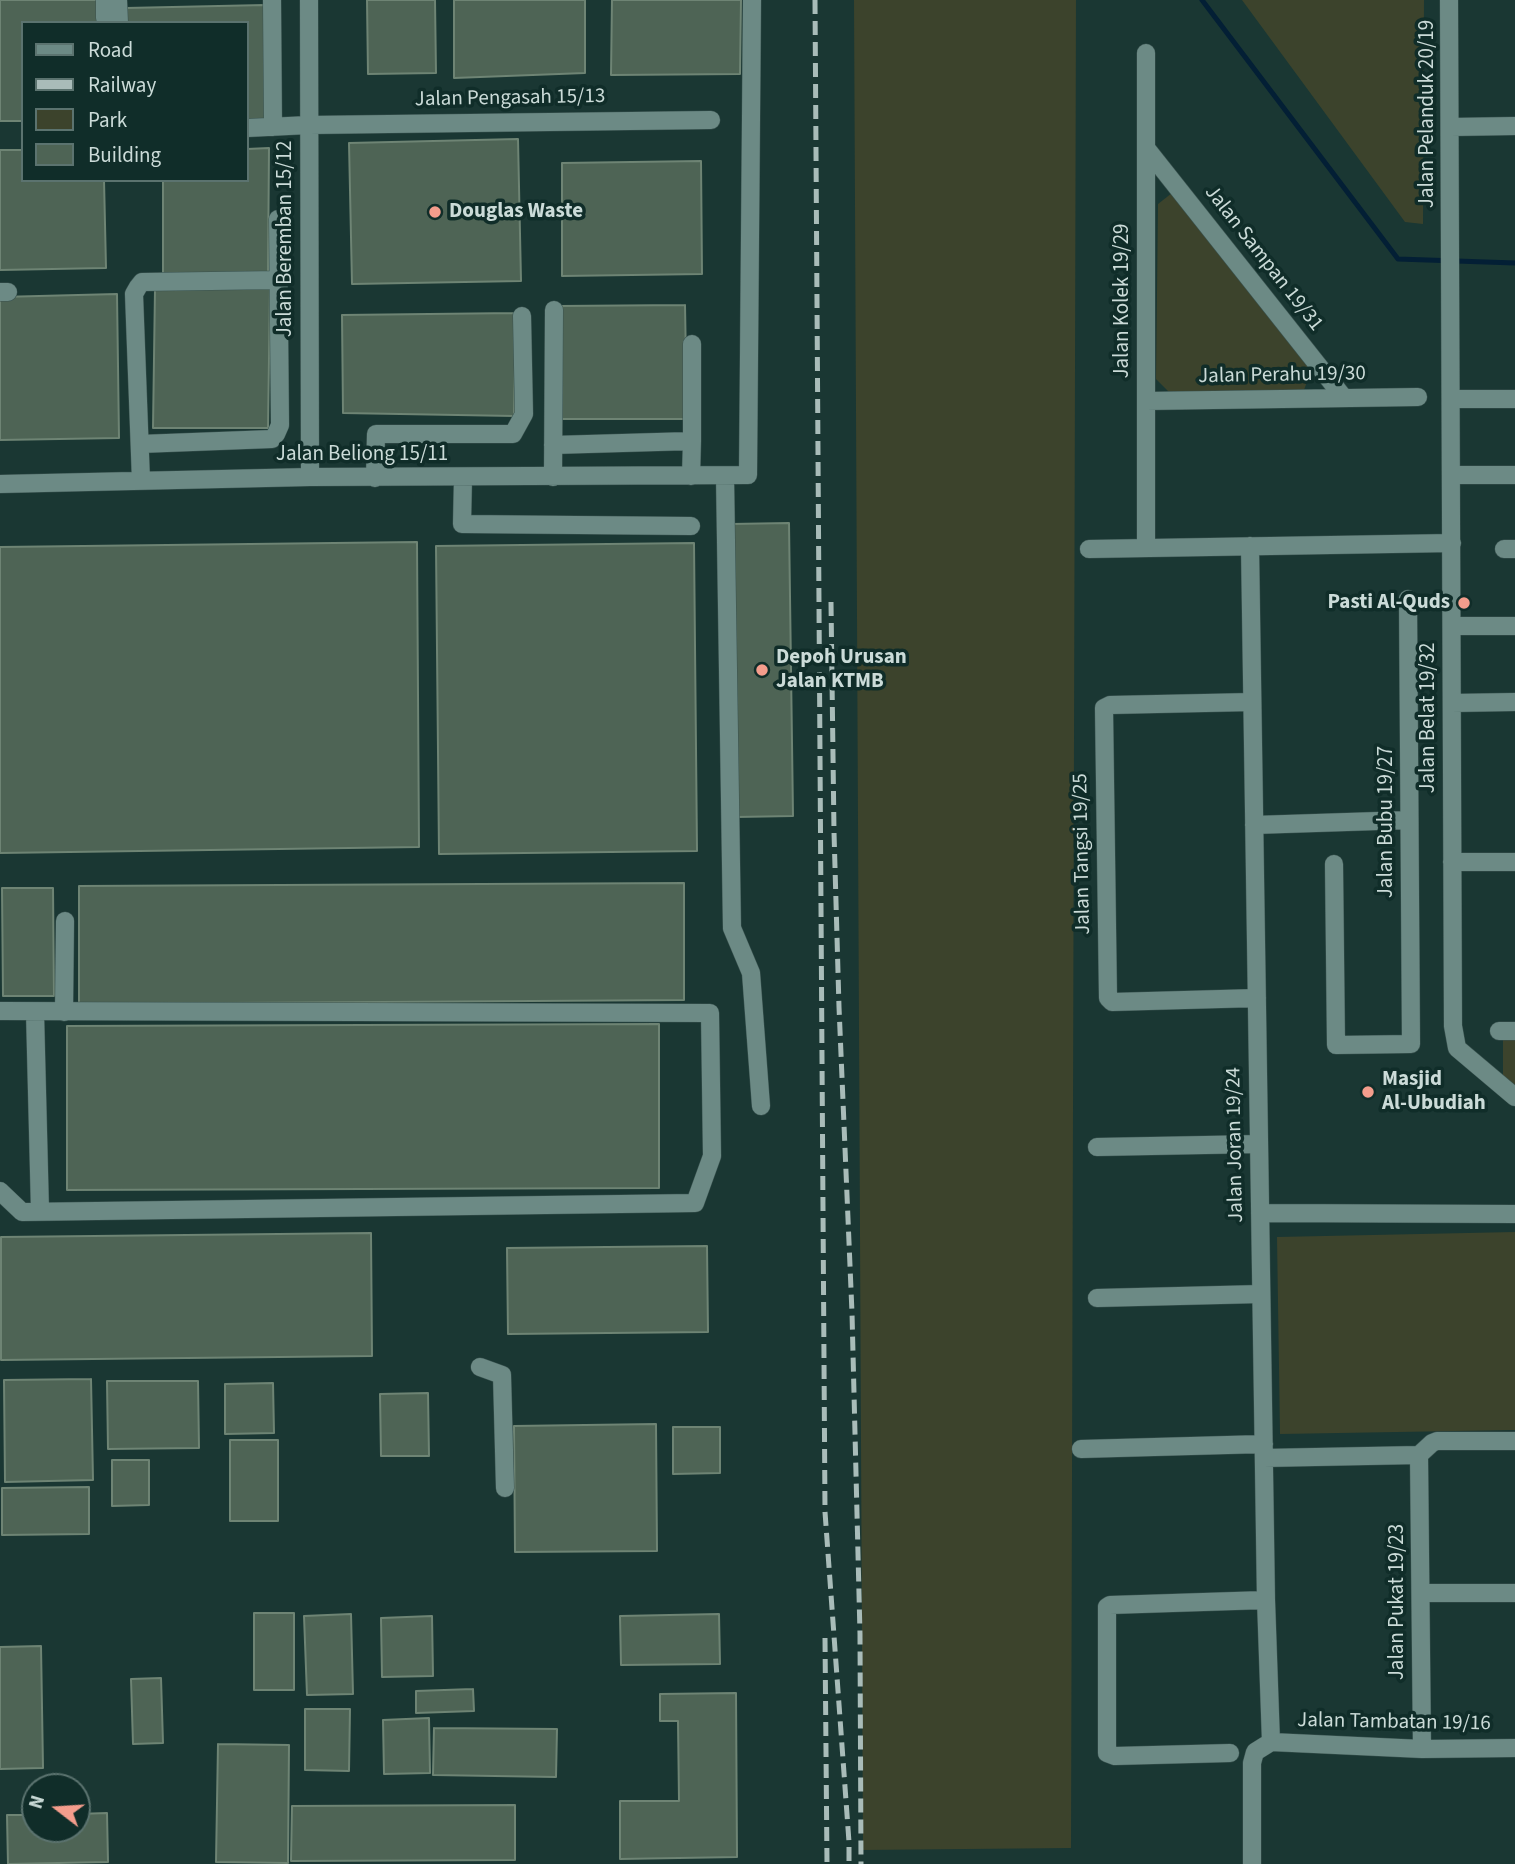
<!DOCTYPE html>
<html>
<head>
<meta charset="utf-8">
<style>
  body { margin:0 }
  #map { position:relative; width:1515px; height:1864px; overflow:hidden; background:#1a3733; font-family:"Source Sans 3",sans-serif }
  canvas { display:block }
  .legend { position:absolute; left:21px; top:21px; width:228px; height:161px; box-sizing:border-box; background:#102d29; border:2px solid #5b736f; margin:0; padding:9px 12px; list-style:none; font-size:21px; color:#cbdbd8 }
  .legend li { display:flex; align-items:center; gap:14px; height:35px }
  .legend b { width:35px; border:2px solid #5b736f }
  .north { position:absolute; left:21px; top:1773px; width:70px; height:70px; box-sizing:border-box; background:#102d29; border:2px solid #5b736f; border-radius:50%; rotate:287deg; font-size:19px; font-weight:700; line-height:28px; text-align:center; color:#cbdbd8 }
  .north::after { content:''; display:block; margin:auto; width:24px; height:32px; background:#f49d8c; clip-path:polygon(50% 0,100% 100%,50% 72%,0 100%) }
</style>
</head>
<body>
<div id="map">
<canvas width="1515" height="1864"></canvas>
<ul class="legend">
<li><b style="height:9px;background:#6c8a85"></b>Road</li>
<li><b style="height:9px;background:#a9bcb9"></b>Railway</li>
<li><b style="height:19px;background:#3c432c"></b>Park</li>
<li><b style="height:19px;background:#4e6455"></b>Building</li>
</ul>
<div class="north">N</div>
</div>
<script>
const c = document.querySelector('canvas').getContext('2d');
c.lineJoin = 'round';
function fillPath(path, color) {
  c.fillStyle = color;
  c.fill(path, 'evenodd');
}
function shape(rows) {
  const path = new Path2D();
  for (const r of rows) {
    path.moveTo(r[0], r[1]);
    for (let i = 2; i < r.length; i += 2) path.lineTo(r[i], r[i + 1]);
  }
  return path;
}
function strokePath(path, color, width, dash) {
  c.strokeStyle = color;
  c.lineWidth = width;
  c.lineCap = dash ? 'butt' : 'round';
  c.setLineDash(dash || []);
  c.stroke(path);
}
function label(font, color, halo, rows, align = 'center') {
  c.font = font + ' "Source Sans 3",sans-serif';
  c.lineWidth = 7;
  c.setLineDash([]);
  c.textBaseline = 'middle';
  c.strokeStyle = halo;
  c.fillStyle = color;
  for (const [text, x, y, turn = 0] of rows) {
    c.save();
    c.translate(x, y);
    c.rotate((+turn || 0) * Math.PI / 180);
    c.textAlign = isNaN(turn) ? turn : align;
    if (halo) c.strokeText(text, 0, 0);
    c.fillText(text, 0, 0);
    c.restore();
  }
}
fillPath(shape([
  [854,0,1076,0,1071,1848,863,1850],
  [1242,0,1424,0,1423,224,1405,222],
  [1172,193,1312,368,1304,390,1169,392,1156,379,1158,204],
  [1503,1035,1515,1035,1515,1089,1503,1079],
  [1515,1232,1515,1430,1280,1434,1277,1237]
]), '#3c432c');
strokePath(shape([
  [1202,0,1398,259,1515,263]
]), '#031f35', 5);
const building = shape([
  [0,0,100,0,102,23,23,23,23,121,0,121,0,0],
  [367,0,435,0,436,73,368,74,367,0],
  [454,0,585,0,585,73,454,78,454,0],
  [612,0,741,0,740,74,611,75,612,0],
  [265,5,266,121,247,122,247,23,127,23,126,8,265,5],
  [518,139,521,281,352,284,349,143,518,139],
  [269,148,268,274,163,276,163,180,247,180,247,149,269,148],
  [0,150,23,150,23,180,104,180,106,268,0,270,0,150],
  [701,161,702,274,562,276,562,163,701,161],
  [155,289,270,289,268,428,153,428,155,289],
  [117,294,119,438,0,440,0,297,117,294],
  [685,305,687,419,556,419,559,306,685,305],
  [516,313,514,416,343,413,342,315,516,313],
  [789,523,793,816,736,817,731,524,789,523],
  [417,542,419,847,0,853,0,547,417,542],
  [694,543,697,851,439,854,436,546,694,543],
  [684,883,684,1000,79,1004,79,886,684,883],
  [2,888,53,888,54,996,3,996,2,888],
  [659,1024,659,1188,67,1190,67,1026,659,1024],
  [371,1233,372,1356,1,1360,1,1237,371,1233],
  [707,1246,708,1332,508,1334,507,1248,707,1246],
  [91,1379,93,1480,5,1482,4,1380,91,1379],
  [107,1381,198,1381,199,1448,108,1449,107,1381],
  [273,1383,274,1433,225,1434,225,1384,273,1383],
  [428,1393,429,1456,381,1456,380,1394,428,1393],
  [656,1424,657,1551,515,1552,514,1426,656,1424],
  [673,1427,720,1427,720,1473,673,1474,673,1427],
  [230,1440,278,1440,278,1521,230,1521,230,1440],
  [112,1460,149,1460,149,1505,112,1506,112,1460],
  [89,1487,89,1534,2,1535,2,1488,89,1487],
  [254,1613,294,1613,294,1690,254,1690,254,1613],
  [351,1614,353,1694,307,1695,304,1616,351,1614],
  [719,1614,720,1664,621,1665,620,1616,719,1614],
  [432,1616,433,1676,382,1677,381,1618,432,1616],
  [41,1646,43,1768,0,1769,0,1647,41,1646],
  [161,1678,163,1743,133,1744,131,1679,161,1678],
  [473,1689,474,1711,416,1713,416,1691,473,1689],
  [736,1693,737,1857,620,1859,620,1801,679,1801,678,1721,660,1721,660,1694,736,1693],
  [305,1709,350,1709,349,1771,305,1770,305,1709],
  [429,1718,430,1773,384,1774,383,1720,429,1718],
  [434,1728,557,1729,556,1777,433,1775,434,1728],
  [218,1744,289,1745,288,1863,216,1862,218,1744],
  [515,1805,515,1860,291,1861,292,1806,515,1805],
  [107,1813,108,1862,8,1864,7,1815,35,1815,35,1829,77,1829,77,1814,107,1813]
]);
fillPath(building, '#4e6455');
strokePath(building, '#6e8474', 2);
const minor = shape([
  [105,0,105,18],
  [118,0,119,23],
  [272,0,273,127],
  [309,0,310,477],
  [1449,0,1453,1026,1457,1048,1515,1097],
  [1451,127,1515,126],
  [247,128,309,125,711,120],
  [1146,148,1344,398],
  [0,292,8,292],
  [1451,399,1515,399],
  [1146,401,1418,397],
  [692,441,692,344],
  [140,444,272,439,276,434,280,425,278,219],
  [553,445,692,441,691,476],
  [1451,475,1515,475],
  [725,476,732,928,751,973,761,1106],
  [553,477,554,310],
  [375,478,376,434,513,434,524,414,522,316],
  [463,478,462,524,691,526],
  [141,481,134,294,138,287,142,282,279,280],
  [0,484,310,477,748,475,752,0],
  [1250,546,1266,1600,1271,1742],
  [1146,548,1146,53],
  [1089,549,1452,543],
  [1504,549,1515,549],
  [1452,626,1515,626],
  [1252,702,1110,705,1104,708,1108,998,1112,1002,1257,998],
  [1452,703,1515,702],
  [1254,825,1409,820],
  [1452,862,1515,862],
  [1334,864,1336,1045,1411,1044,1408,599],
  [0,1011,710,1013,712,1156,695,1203,22,1212,0,1191],
  [35,1012,40,1211],
  [64,1012,65,921],
  [1499,1031,1515,1031],
  [1097,1147,1259,1144],
  [1260,1213,1515,1214],
  [1097,1298,1261,1294],
  [480,1367,502,1375,505,1488],
  [1081,1449,1264,1444],
  [1419,1455,1422,1749],
  [1419,1455,1432,1443,1437,1441,1515,1441],
  [1264,1458,1419,1455],
  [1421,1593,1515,1593],
  [1271,1742,1422,1749,1515,1748],
  [1230,1753,1115,1756,1107,1753,1107,1607,1110,1605,1266,1600],
  [1252,1864,1252,1763,1255,1752,1271,1742]
]);
strokePath(minor, '#3a5350', 19);
strokePath(minor, '#6c8a85', 18);
strokePath(shape([
  [815,0,825,1512,849,1842,849,1864],
  [831,602,834,832,839,1007,852,1313,860,1634,861,1864],
  [825,1638,827,1864]
]), '#a9bcb9', 5, [14, 7]);
for (const [x, y, r, color] of [
  [435,212,7,"#f49d8c"],
  [1464,603,7,"#f49d8c"],
  [762,670,7,"#f49d8c"],
  [1368,1092,7,"#f49d8c"]
]) {
  const dot = new Path2D();
  dot.arc(x, y, r, 0, 2 * Math.PI);
  c.fillStyle = color;
  c.fill(dot);
  strokePath(dot, '#102d29', 2.5);
}
label('21px', '#cbdbd8', '#102d29', [
  ["Jalan Pengasah 15/13",510,99,-1],
  ["Jalan Pelanduk 20/19",1428,114,-90],
  ["Jalan Beremban 15/12",286,239,-90],
  ["Jalan Sampan 19/31",1263,259,52],
  ["Jalan Kolek 19/29",1123,301,-90],
  ["Jalan Perahu 19/30",1282,376,-1],
  ["Jalan Beliong 15/11",362,455],
  ["Jalan Belat 19/32",1429,718,-90],
  ["Jalan Bubu 19/27",1387,822,-90],
  ["Jalan Tangsi 19/25",1083,854,-91],
  ["Jalan Joran 19/24",1236,1145,-91],
  ["Jalan Pukat 19/23",1398,1602,-90],
  ["Jalan Tambatan 19/16",1394,1723,1]
]);
label('bold 21px', '#cbdbd8', '#102d29', [
  ["Douglas Waste",449,212],
  ["Pasti Al-Quds",1450,603,"right"],
  ["Depoh Urusan",776,658],
  ["Jalan KTMB",776,682],
  ["Masjid",1382,1080],
  ["Al-Ubudiah",1382,1104]
], 'left');
</script>
</body>
</html>
